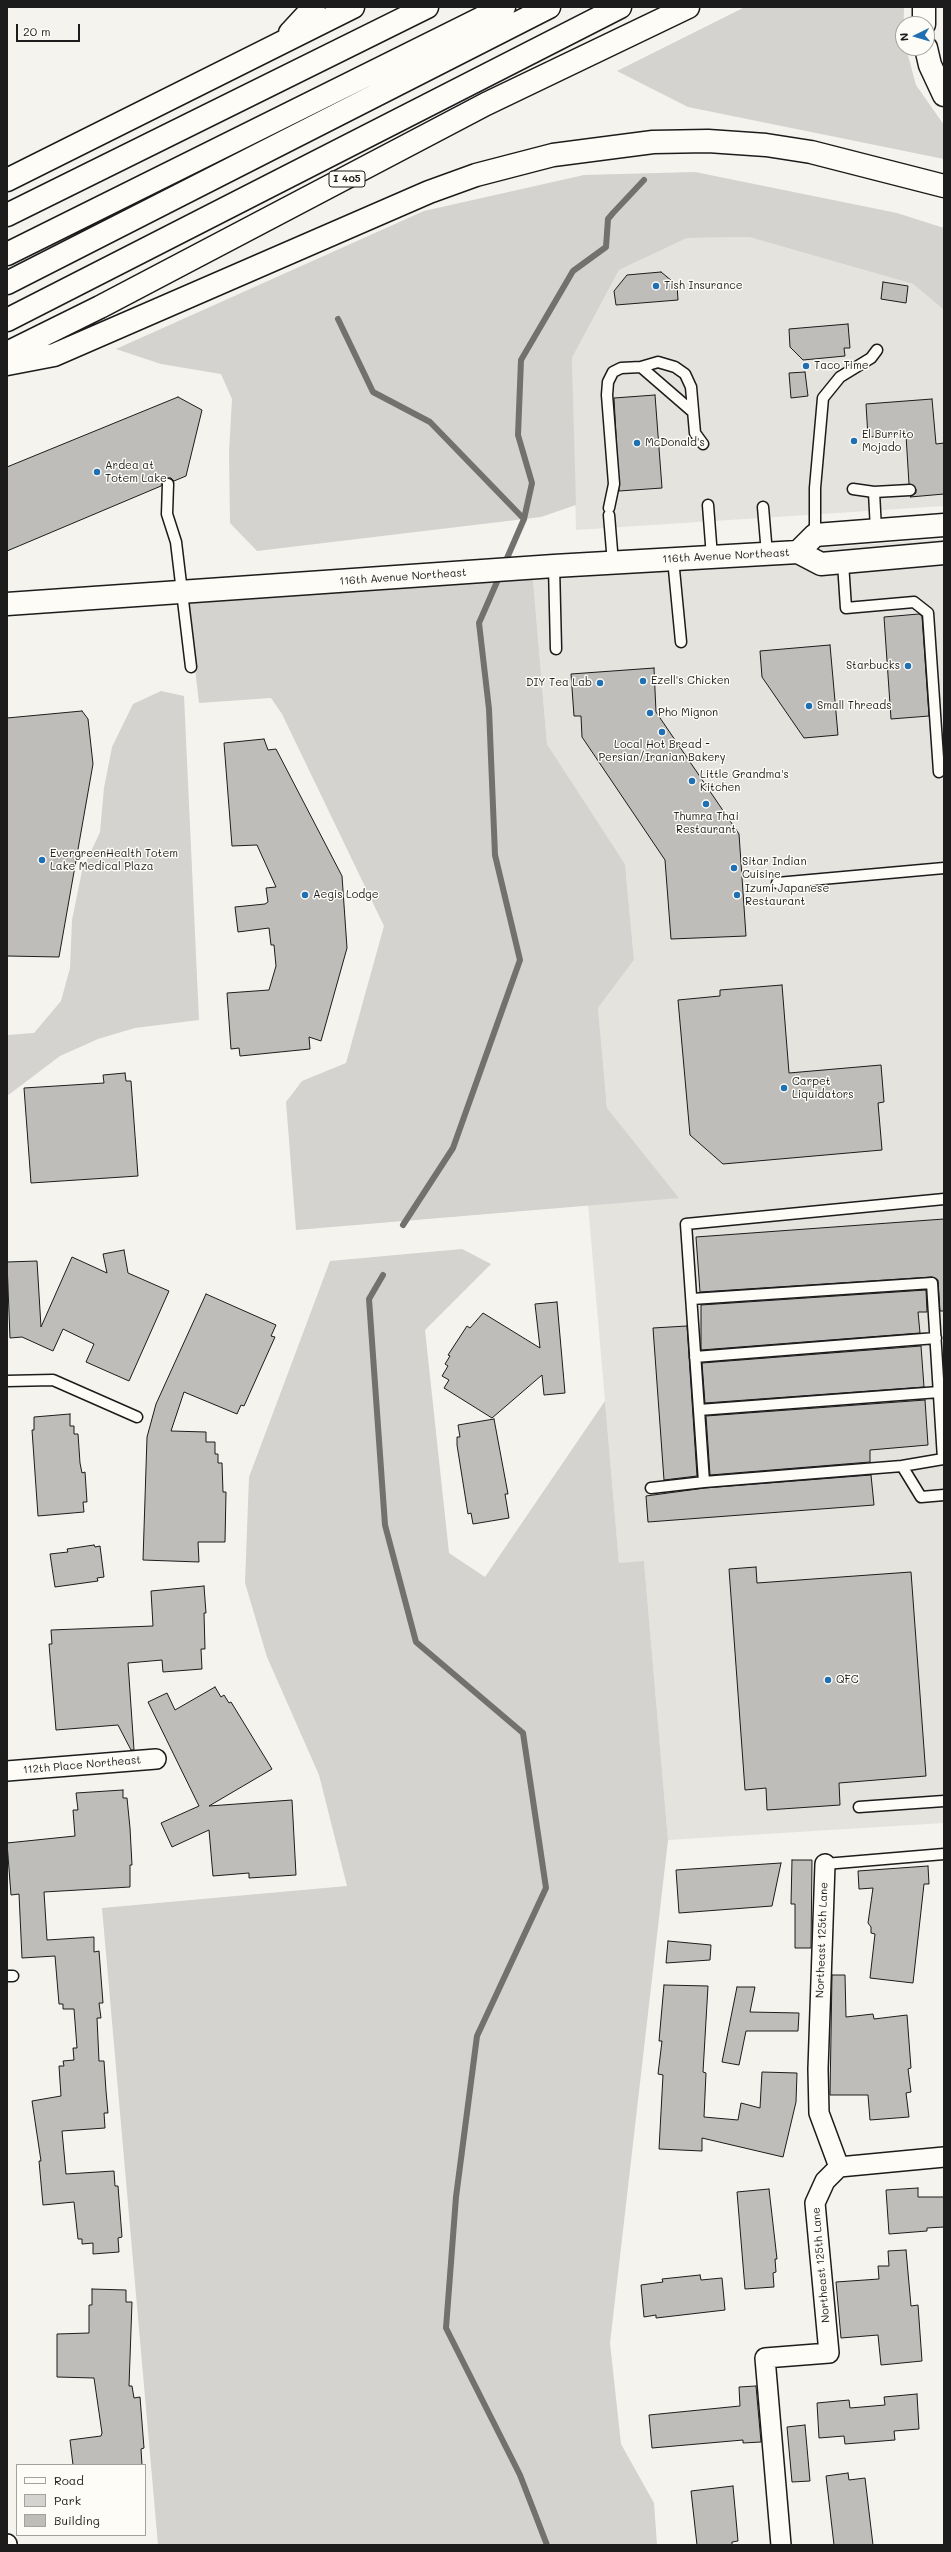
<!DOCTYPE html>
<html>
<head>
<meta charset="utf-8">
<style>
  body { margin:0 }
  #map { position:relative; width:951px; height:2552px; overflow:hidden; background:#f4f3ee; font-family:Mali,sans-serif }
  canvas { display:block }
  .frame { position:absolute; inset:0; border:8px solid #1c1c1c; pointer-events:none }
  .legend { position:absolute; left:16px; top:2464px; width:130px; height:72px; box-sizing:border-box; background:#fdfcf7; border:1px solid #a3a29f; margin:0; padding:5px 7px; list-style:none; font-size:12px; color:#1c1c1c }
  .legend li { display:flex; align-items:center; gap:8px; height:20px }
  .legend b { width:20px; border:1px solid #a3a29f }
  .north { position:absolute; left:895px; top:16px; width:40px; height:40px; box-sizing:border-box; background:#fdfcf7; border:1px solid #a3a29f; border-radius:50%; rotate:265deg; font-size:11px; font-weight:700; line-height:16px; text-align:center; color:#1c1c1c }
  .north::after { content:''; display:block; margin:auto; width:14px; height:18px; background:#1f6fb2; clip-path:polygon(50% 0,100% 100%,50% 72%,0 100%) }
  .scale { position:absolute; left:16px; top:24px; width:64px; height:18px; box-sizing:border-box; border:2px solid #1c1c1c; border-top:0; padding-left:5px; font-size:12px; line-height:14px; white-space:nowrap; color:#1c1c1c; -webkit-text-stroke:3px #fdfcf7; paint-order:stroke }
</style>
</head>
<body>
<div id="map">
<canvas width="951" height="2552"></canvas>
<div class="frame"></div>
<ul class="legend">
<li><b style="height:5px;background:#fdfcf7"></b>Road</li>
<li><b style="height:11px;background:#d4d3cf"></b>Park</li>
<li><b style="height:11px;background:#bebdba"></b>Building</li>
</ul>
<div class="north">N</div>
<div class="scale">20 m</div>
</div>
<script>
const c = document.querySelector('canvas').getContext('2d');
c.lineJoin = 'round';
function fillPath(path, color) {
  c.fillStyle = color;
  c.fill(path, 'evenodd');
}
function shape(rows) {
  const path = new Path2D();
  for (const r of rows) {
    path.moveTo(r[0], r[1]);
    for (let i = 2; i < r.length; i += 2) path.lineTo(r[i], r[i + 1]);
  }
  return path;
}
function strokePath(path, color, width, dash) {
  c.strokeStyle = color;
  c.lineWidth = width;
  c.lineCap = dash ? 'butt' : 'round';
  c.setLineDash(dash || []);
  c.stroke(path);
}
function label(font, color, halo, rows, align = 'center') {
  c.font = font + ' Mali,sans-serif';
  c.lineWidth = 3;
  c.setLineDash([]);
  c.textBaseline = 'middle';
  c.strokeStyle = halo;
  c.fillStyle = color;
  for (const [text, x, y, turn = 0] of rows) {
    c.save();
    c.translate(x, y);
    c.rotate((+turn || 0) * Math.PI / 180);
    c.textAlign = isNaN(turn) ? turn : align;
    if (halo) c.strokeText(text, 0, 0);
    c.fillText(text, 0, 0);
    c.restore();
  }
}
fillPath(shape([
  [749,237,913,284,944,310,944,506,576,530,572,358,619,270,687,238],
  [944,539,944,1823,668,1840,644,1562,619,1564,588,1204,678,1197,607,1108,598,1008,634,960,625,864,547,744,532,568]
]), '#e4e3de');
fillPath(shape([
  [745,7,904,7,903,48,906,48,916,85,944,125,944,159,688,107,617,71],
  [695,172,897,213,944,228,944,310,913,284,749,237,687,238,619,270,572,358,576,505,541,517,257,551,230,523,229,452,232,399,221,374,161,364,116,349,424,211,584,175],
  [532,568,547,744,625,864,634,960,598,1008,607,1108,679,1198,296,1230,286,1102,302,1081,346,1063,384,926,282,714,271,698,199,703,186,591],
  [161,691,184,696,199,1020,135,1028,98,1039,60,1056,7,1096,7,1035,34,1033,61,1001,70,968,72,920,82,871,100,832,104,788,112,747,133,704],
  [462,1249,491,1264,425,1330,449,1553,485,1577,605,1401,619,1563,644,1561,668,1840,610,2343,621,2444,654,2503,657,2545,158,2545,102,1908,347,1886,319,1775,267,1657,245,1583,249,1477,330,1261]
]), '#d4d3cf');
strokePath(shape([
  [338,319,373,392,430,422,524,519],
  [504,565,524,519,532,483,518,435,521,360,573,271,606,247,608,219,613,213,644,180],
  [403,1225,453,1148,520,960,495,855,489,709,479,623,500,575],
  [383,1275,369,1299,385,1525,416,1642,523,1733,546,1888,477,2036,456,2197,446,2328,520,2475,547,2545]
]), '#72716f', 6);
const building = shape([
  [661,272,677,285,678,300,616,305,614,291,627,275,661,272],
  [883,282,908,286,906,303,881,299,883,282],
  [848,324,850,348,844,348,845,356,803,360,790,347,789,329,848,324],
  [805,372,808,396,791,398,789,373,805,372],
  [655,395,662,488,619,491,614,398,655,395],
  [178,397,202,410,186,476,174,481,171,478,165,478,161,486,7,551,7,467,178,397],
  [932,399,936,444,944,443,944,494,910,497,916,493,916,489,909,484,906,435,868,437,866,404,932,399],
  [919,614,922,616,929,716,891,719,884,617,919,614],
  [830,645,838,735,804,738,762,677,760,651,830,645],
  [654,668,656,712,739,834,746,936,671,939,665,860,582,737,581,716,574,716,571,674,654,668],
  [82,711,88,719,93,764,59,957,7,956,7,718,82,711],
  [264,739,268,750,276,749,342,876,347,948,321,1041,309,1037,310,1049,240,1056,239,1048,231,1049,227,993,269,990,276,966,274,945,271,945,269,928,238,932,235,907,265,904,268,902,266,888,276,887,257,845,232,846,224,743,264,739],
  [782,985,789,1073,881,1065,884,1102,878,1103,882,1150,723,1164,690,1135,678,1000,720,996,720,990,782,985],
  [125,1073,126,1081,131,1081,138,1176,31,1183,24,1088,104,1083,103,1075,125,1073],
  [944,1219,944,1311,940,1311,938,1280,932,1277,700,1292,696,1237,944,1219],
  [124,1250,128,1273,169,1291,129,1381,86,1362,94,1344,63,1329,53,1351,22,1337,10,1338,7,1262,37,1261,41,1327,72,1257,107,1273,103,1254,124,1250],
  [926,1290,927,1312,918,1312,920,1333,701,1350,701,1305,926,1290],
  [206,1294,276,1325,271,1336,275,1337,244,1406,241,1405,237,1414,184,1392,171,1431,206,1432,206,1442,215,1442,215,1454,218,1454,218,1463,222,1463,223,1492,226,1492,225,1542,198,1542,199,1562,143,1560,147,1437,156,1404,206,1294],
  [557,1302,565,1393,544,1395,542,1375,492,1418,444,1388,449,1380,442,1376,448,1366,445,1364,450,1356,448,1355,467,1326,470,1328,483,1313,540,1348,535,1304,557,1302],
  [687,1326,697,1476,664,1480,653,1328,687,1326],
  [921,1346,924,1387,705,1403,702,1363,921,1346],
  [925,1400,928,1445,870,1450,870,1462,710,1475,706,1416,925,1400],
  [70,1414,70,1426,74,1426,74,1434,78,1434,80,1463,82,1473,85,1472,87,1502,83,1502,84,1512,38,1516,32,1430,34,1430,34,1417,70,1414],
  [494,1419,508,1494,505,1494,509,1518,473,1524,471,1513,468,1514,457,1445,457,1437,460,1437,458,1425,494,1419],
  [871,1475,874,1505,648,1522,646,1496,705,1488,871,1475],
  [94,1545,95,1547,100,1546,104,1577,97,1578,98,1581,55,1587,50,1554,68,1552,67,1549,94,1545],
  [756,1567,757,1583,911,1572,926,1776,839,1783,840,1805,767,1810,766,1788,745,1790,729,1569,756,1567],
  [204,1586,206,1613,204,1613,205,1649,201,1649,202,1669,163,1672,162,1660,128,1663,134,1750,131,1750,118,1725,56,1730,49,1644,52,1644,51,1630,153,1626,151,1591,204,1586],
  [215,1687,221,1697,224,1695,229,1703,231,1702,272,1769,209,1806,292,1800,296,1875,249,1878,249,1873,213,1876,209,1830,172,1847,161,1823,199,1806,148,1702,167,1693,175,1710,215,1687],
  [123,1790,123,1798,127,1798,130,1828,132,1865,130,1865,130,1887,44,1892,47,1940,94,1937,94,1952,99,1951,103,2003,99,2003,101,2018,97,2018,99,2061,104,2061,106,2091,108,2113,104,2113,105,2128,62,2131,66,2174,114,2171,115,2186,118,2186,122,2237,118,2238,119,2252,93,2254,93,2243,82,2244,82,2239,78,2239,74,2202,43,2205,39,2161,41,2161,32,2101,61,2096,59,2066,64,2066,63,2061,74,2060,73,2048,77,2048,74,2009,63,2009,63,2004,59,2004,55,1956,22,1958,19,1894,11,1895,7,1843,75,1836,73,1810,78,1810,76,1793,123,1790],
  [792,1860,812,1860,811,1948,795,1948,795,1904,791,1904,792,1860],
  [781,1863,772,1906,679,1913,676,1870,781,1863],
  [928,1866,929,1884,924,1884,913,1983,870,1978,875,1934,871,1933,871,1927,868,1923,873,1888,859,1889,858,1871,928,1866],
  [668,1941,711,1945,710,1960,666,1963,668,1941],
  [832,1975,845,1975,846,2017,873,2014,874,2019,907,2015,911,2068,908,2069,911,2092,906,2093,909,2117,870,2120,868,2095,830,2095,832,1975],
  [664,1985,708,1986,703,2072,706,2073,704,2117,738,2120,741,2103,760,2108,762,2072,797,2073,796,2102,783,2157,702,2138,702,2151,659,2149,663,2075,658,2074,662,2041,659,2041,664,1985],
  [737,1987,755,1987,750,2012,799,2013,798,2031,746,2031,739,2065,722,2062,737,1987],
  [918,2188,918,2197,944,2197,944,2227,927,2228,927,2231,889,2234,886,2190,918,2188],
  [769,2189,777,2259,775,2259,776,2272,773,2273,774,2287,745,2289,737,2192,769,2189],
  [906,2250,911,2306,918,2305,922,2361,881,2365,878,2335,841,2338,836,2282,879,2279,878,2266,889,2266,888,2251,906,2250],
  [700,2275,701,2280,722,2278,725,2310,656,2318,656,2315,644,2317,641,2285,663,2282,662,2279,700,2275],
  [92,2289,126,2290,126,2302,132,2302,129,2386,132,2386,134,2398,140,2397,144,2448,141,2449,142,2465,73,2465,70,2440,101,2436,102,2433,94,2378,57,2377,57,2334,89,2333,89,2305,92,2305,92,2289],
  [756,2386,761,2442,743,2443,743,2440,652,2448,649,2415,740,2406,739,2387,756,2386],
  [917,2394,919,2429,894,2431,895,2440,845,2444,844,2436,819,2438,817,2403,849,2400,850,2408,885,2405,884,2397,917,2394],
  [805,2425,810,2481,792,2482,787,2427,805,2425],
  [848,2473,849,2480,865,2478,873,2545,834,2545,826,2476,848,2473],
  [733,2486,738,2541,732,2542,732,2545,697,2545,691,2491,733,2486]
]);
fillPath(building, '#bebdba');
strokePath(building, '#1c1c1c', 1);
const service = shape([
  [641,367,693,412],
  [168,484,167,514,176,542,191,667],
  [853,489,874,492],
  [708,505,712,557],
  [763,507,767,554],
  [609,508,614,484,607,395,608,382,613,372,621,368,641,367,658,362,675,367,685,374,691,387,695,433,703,444],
  [609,515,613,563],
  [876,530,874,492,910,490],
  [815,535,815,488,823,398,840,377,871,358,877,350],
  [673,559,681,642],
  [843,563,846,608,914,602,928,613,939,772],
  [554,566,556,649],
  [777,883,944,868],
  [692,1299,932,1283,943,1459,902,1466],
  [695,1357,936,1338],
  [7,1381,53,1380,137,1417],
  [699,1410,939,1392],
  [704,1482,902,1466,921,1497,944,1495],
  [651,1488,704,1482,686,1224,944,1199],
  [859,1807,944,1801],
  [825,1864,944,1854],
  [7,1976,13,1976]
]);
const minor = shape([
  [7,1771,156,1759],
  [839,2167,944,2157],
  [7,2544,7,2545],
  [781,2545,765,2358,829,2353,815,2203,825,2181,839,2167,819,2113,818,2069,825,1864]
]);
const tertiary = shape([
  [798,552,815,535,944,525],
  [7,604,554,566,798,552,821,564,944,553]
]);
const motorway = shape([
  [924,24,924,7],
  [290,33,314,7],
  [926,48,930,65,944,95],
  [7,180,353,7],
  [7,215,427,7],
  [7,254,504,7],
  [7,283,549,7],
  [7,320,620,7],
  [7,353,100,307,486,104,688,7],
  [7,364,54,355,429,192,476,175,553,155,653,142,708,141,766,145,811,152,944,186]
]);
strokePath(service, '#1c1c1c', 13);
strokePath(minor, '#1c1c1c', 22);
strokePath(tertiary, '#1c1c1c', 25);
strokePath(motorway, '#1c1c1c', 25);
strokePath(service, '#fdfcf7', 10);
strokePath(minor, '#fdfcf7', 19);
strokePath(tertiary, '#fdfcf7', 22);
strokePath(motorway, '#fdfcf7', 22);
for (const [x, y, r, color] of [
  [656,286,4,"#1f6fb2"],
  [806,366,4,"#1f6fb2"],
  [854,441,4,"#1f6fb2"],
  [637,443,4,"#1f6fb2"],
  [97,472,4,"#1f6fb2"],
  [908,666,4,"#1f6fb2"],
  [643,681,4,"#1f6fb2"],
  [600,683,4,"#1f6fb2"],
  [809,706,4,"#1f6fb2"],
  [650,713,4,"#1f6fb2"],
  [662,732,4,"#1f6fb2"],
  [692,781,4,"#1f6fb2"],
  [706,804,4,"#1f6fb2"],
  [42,860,4,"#1f6fb2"],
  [734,868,4,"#1f6fb2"],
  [305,895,4,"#1f6fb2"],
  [737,895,4,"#1f6fb2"],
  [784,1088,4,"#1f6fb2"],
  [828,1680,4,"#1f6fb2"]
]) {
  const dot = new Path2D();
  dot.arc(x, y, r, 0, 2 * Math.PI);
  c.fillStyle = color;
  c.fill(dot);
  strokePath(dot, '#fdfcf7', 1.5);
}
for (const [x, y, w] of [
  [347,179,36]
]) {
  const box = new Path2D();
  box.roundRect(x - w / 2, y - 8, w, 16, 3);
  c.fillStyle = '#fdfcf7';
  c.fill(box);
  strokePath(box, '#1c1c1c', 1);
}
label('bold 10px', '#1c1c1c', null, [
  ["I 405",347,179]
]);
label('11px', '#1c1c1c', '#fdfcf7', [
  ["Tish Insurance",664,286],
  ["Taco Time",814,366],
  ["El Burrito",862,435],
  ["Mojado",862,448],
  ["McDonald's",645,443],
  ["Ardea at",105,466],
  ["Totem Lake",105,479],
  ["Starbucks",900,666,"right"],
  ["Ezell's Chicken",651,681],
  ["DIY Tea Lab",592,683,"right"],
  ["Small Threads",817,706],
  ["Pho Mignon",658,713],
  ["Local Hot Bread -",662,745,"center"],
  ["Persian/Iranian Bakery",662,758,"center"],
  ["Little Grandma's",700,775],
  ["Kitchen",700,788],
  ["Thumra Thai",706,817,"center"],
  ["Restaurant",706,830,"center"],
  ["EvergreenHealth Totem",50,854],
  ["Lake Medical Plaza",50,867],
  ["Sitar Indian",742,862],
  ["Cuisine",742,875],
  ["Izumi Japanese",745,889],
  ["Restaurant",745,902],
  ["Aegis Lodge",313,895],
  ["Carpet",792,1082],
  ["Liquidators",792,1095],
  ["QFC",836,1680]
], 'left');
label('11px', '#1c1c1c', '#fdfcf7', [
  ["116th Avenue Northeast",726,556,-3],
  ["116th Avenue Northeast",403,577,-4],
  ["112th Place Northeast",82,1765,-5],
  ["Northeast 125th Lane",822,1940,-88],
  ["Northeast 125th Lane",821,2265,-95]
]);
</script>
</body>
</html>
